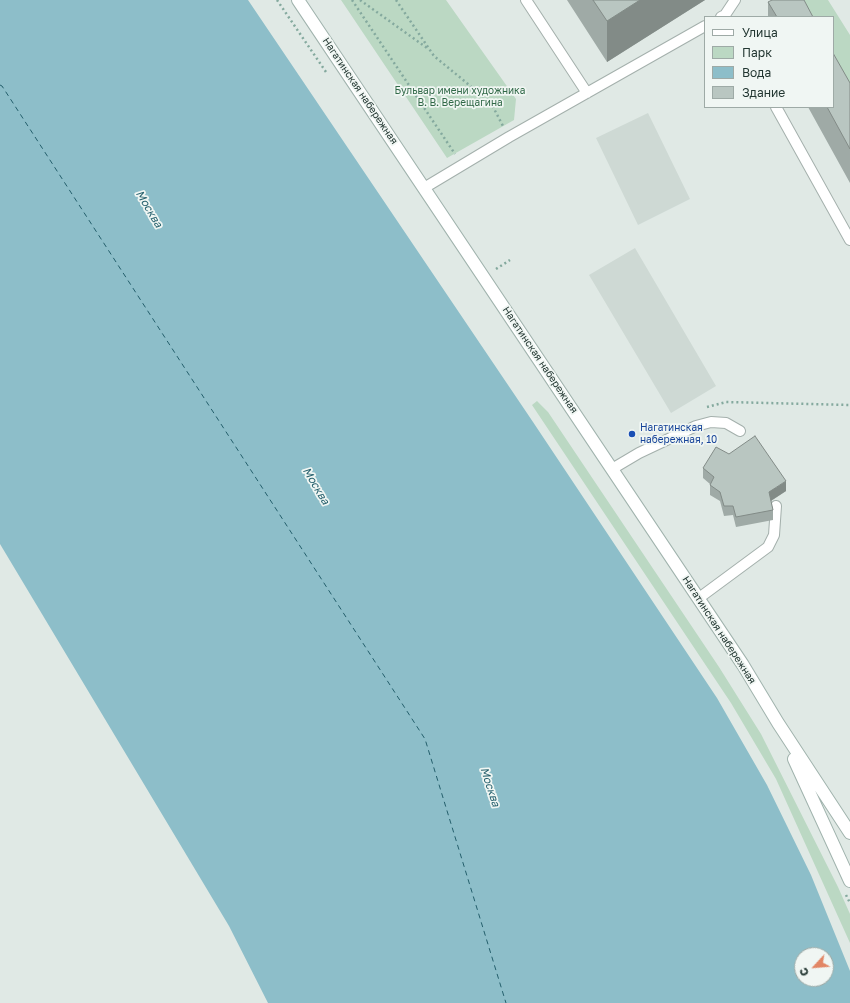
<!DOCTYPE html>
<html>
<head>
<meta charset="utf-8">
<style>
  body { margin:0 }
  #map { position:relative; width:850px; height:1003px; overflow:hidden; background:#e0e9e5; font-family:"Golos Text",sans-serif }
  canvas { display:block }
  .legend { position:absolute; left:704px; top:16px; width:130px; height:92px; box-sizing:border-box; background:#f0f6f3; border:1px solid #9eaaa6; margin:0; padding:5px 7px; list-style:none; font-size:12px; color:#233732 }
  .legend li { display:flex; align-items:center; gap:8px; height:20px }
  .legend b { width:20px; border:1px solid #9eaaa6 }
  .north { position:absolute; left:794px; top:947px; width:40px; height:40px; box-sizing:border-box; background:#f0f6f3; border:1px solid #9eaaa6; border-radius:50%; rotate:244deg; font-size:11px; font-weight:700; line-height:16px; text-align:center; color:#233732 }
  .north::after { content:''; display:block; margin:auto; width:14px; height:18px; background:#e28665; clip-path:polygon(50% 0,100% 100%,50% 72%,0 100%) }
</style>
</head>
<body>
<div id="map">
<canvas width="850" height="1003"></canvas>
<ul class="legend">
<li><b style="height:5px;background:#fff"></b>Улица</li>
<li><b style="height:11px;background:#bbd8c3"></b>Парк</li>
<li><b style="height:11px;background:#8dbec9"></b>Вода</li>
<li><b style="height:11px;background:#b9c6c1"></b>Здание</li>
</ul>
<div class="north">С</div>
</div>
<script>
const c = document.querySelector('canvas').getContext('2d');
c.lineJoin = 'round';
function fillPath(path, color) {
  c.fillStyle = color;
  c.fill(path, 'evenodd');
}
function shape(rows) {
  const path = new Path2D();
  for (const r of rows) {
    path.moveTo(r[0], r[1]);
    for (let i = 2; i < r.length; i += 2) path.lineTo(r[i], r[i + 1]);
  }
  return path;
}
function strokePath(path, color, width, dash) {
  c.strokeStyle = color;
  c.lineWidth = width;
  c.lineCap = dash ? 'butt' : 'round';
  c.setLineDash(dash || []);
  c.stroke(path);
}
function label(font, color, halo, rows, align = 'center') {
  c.font = font + ' "Golos Text",sans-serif';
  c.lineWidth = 3.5;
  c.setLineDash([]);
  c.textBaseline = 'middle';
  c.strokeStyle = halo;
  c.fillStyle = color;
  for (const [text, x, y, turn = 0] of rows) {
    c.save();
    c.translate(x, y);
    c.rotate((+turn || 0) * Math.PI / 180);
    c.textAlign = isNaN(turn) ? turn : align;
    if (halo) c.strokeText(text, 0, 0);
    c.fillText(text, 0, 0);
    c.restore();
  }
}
fillPath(shape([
  [648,113,690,199,638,225,596,138],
  [635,248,716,386,671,413,589,275]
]), '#ced9d4');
fillPath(shape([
  [341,0,446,0,516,99,514,120,447,158],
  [793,0,828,0,850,35,850,102,833,72,833,17,802,17],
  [537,401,548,412,719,667,761,734,838,887,850,914,850,943,776,779,731,703,532,405]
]), '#bbd8c3');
fillPath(shape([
  [0,0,248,0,533,422,717,698,767,785,811,875,850,971,850,1003,268,1003,229,926,0,544],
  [802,955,826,955,826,979,802,979]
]), '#8dbec9');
strokePath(shape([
  [0,85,2,86,425,739,506,1003]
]), '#245f6c', 1, [5, 4]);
const lane = shape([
  [526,0,587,93],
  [721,17,725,15,735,0],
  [776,107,850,240],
  [424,188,509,137,705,26],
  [612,469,639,453,696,426,711,422,726,423,740,431],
  [699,598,768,547,774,535,776,506]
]);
const secondary = shape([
  [298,0,743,665,778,723,850,833],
  [794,759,850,881]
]);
strokePath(lane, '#a4b0ac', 12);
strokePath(secondary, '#a0b3ad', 14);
strokePath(shape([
  [277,0,326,72],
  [352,0,455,154],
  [360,0,427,48],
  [396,0,434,56,491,103,503,126],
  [496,269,510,260],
  [707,407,726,402,850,405],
  [846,895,850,903]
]), '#84a99e', 2.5, [2, 3]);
strokePath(lane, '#fff', 10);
strokePath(secondary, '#fff', 12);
fillPath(shape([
  [567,0,705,0,607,62],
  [768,2,813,17,768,17],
  [850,83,850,183,808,107,833,107],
  [703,468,786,491,771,501,773,510,773,520,736,527,733,515,724,516,720,501,710,495,710,484,703,478]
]), '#9faaa6');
fillPath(shape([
  [640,0,705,0,607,62,607,21],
  [786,481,786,491,769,502,769,492]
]), '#828b87');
const building = shape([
  [593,0,640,0,607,21,593,0],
  [772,0,804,0,813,17,777,17,768,2,772,0],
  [833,53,850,83,850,149,827,107,833,107,833,53],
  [755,436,786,481,769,492,773,510,736,517,733,506,724,506,720,492,710,485,714,477,703,468,716,447,729,454,755,436]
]);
fillPath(building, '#b9c6c1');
strokePath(building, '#828b87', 1);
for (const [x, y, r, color] of [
  [632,434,4,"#1a4fb4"]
]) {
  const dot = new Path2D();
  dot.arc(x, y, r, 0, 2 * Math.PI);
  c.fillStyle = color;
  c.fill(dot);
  strokePath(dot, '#f0f6f3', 1.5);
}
label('10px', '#233732', '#f0f6f3', [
  ["Нагатинская набережная",360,91,56],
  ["Нагатинская набережная",540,360,56],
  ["Нагатинская набережная",719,630,57]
]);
label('10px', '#316948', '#f0f6f3', [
  ["Бульвар имени художника",460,91],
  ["В. В. Верещагина",460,103]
]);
label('10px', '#164399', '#f0f6f3', [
  ["Нагатинская",640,428],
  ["набережная, 10",640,440]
], 'left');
label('italic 11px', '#245f6c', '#f0f6f3', [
  ["Москва",149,209,59],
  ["Москва",316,486,59],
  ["Москва",490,787,72]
]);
</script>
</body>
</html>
